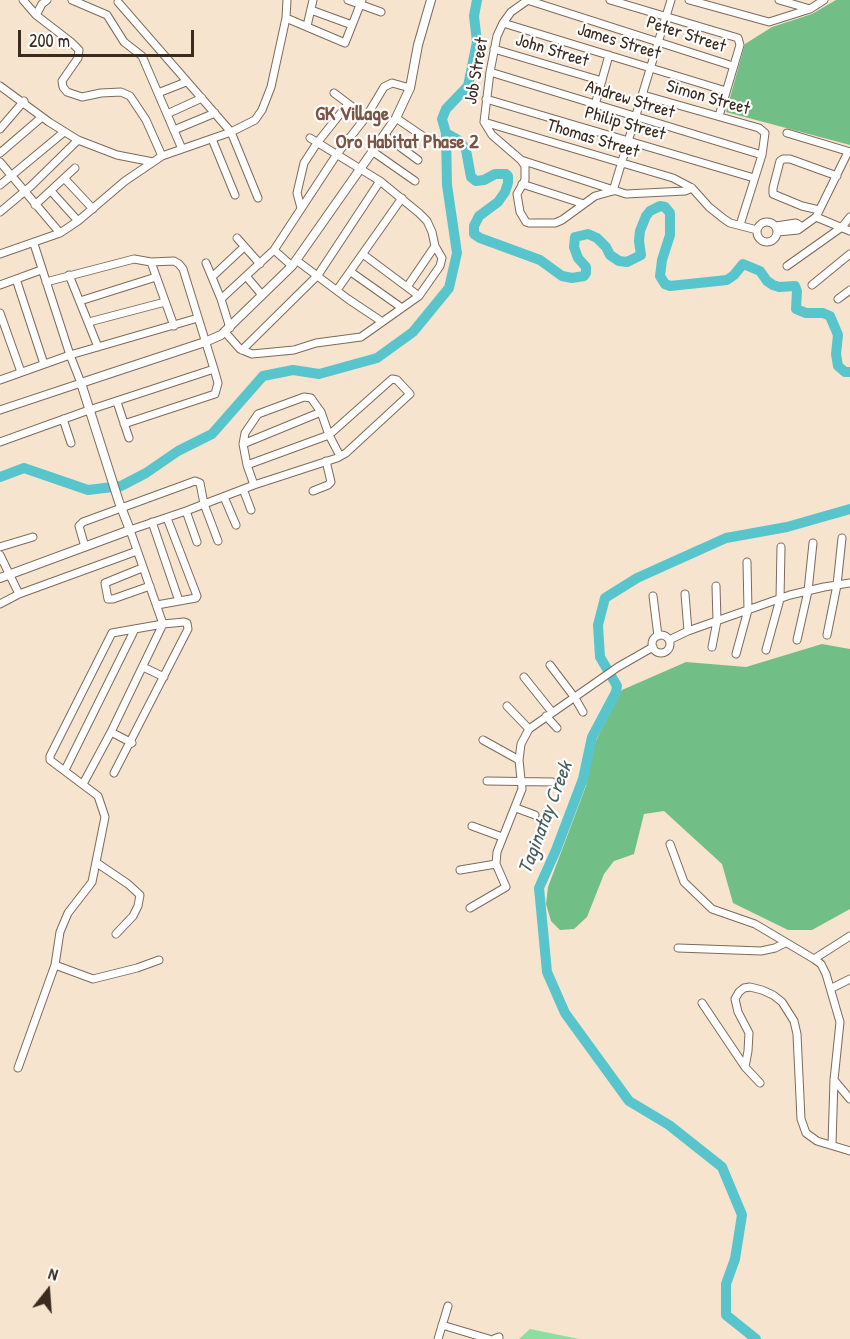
<!DOCTYPE html>
<html>
<head>
<meta charset="utf-8">
<style>
  body { margin:0 }
  #map { position:relative; width:850px; height:1339px; overflow:hidden; background:#f6e4ce; font-family:"Patrick Hand",sans-serif }
  canvas { display:block }
  .north { position:absolute; left:18px; top:1261px; width:60px; height:60px; -webkit-text-stroke:4px #fff; paint-order:stroke; rotate:17deg; font-size:16px; font-weight:700; line-height:24px; text-align:center; color:#3b2a1e }
  .north::after { content:''; display:block; margin:auto; width:21px; height:27px; background:#3b2a1e; clip-path:polygon(50% 0,100% 100%,50% 72%,0 100%) }
  .scale { position:absolute; left:18px; top:30px; width:176px; height:27px; box-sizing:border-box; border:3px solid #3b2a1e; border-top:0; padding-left:8px; font-size:18px; line-height:21px; white-space:nowrap; color:#3b2a1e; -webkit-text-stroke:4px #fff; paint-order:stroke }
</style>
</head>
<body>
<div id="map">
<canvas width="850" height="1339"></canvas>
<div class="north">N</div>
<div class="scale">200 m</div>
</div>
<script>
const c = document.querySelector('canvas').getContext('2d');
c.lineJoin = 'round';
function fillPath(path, color) {
  c.fillStyle = color;
  c.fill(path, 'evenodd');
}
function shape(rows) {
  const path = new Path2D();
  for (const r of rows) {
    if (r.length === 3) {
      path.moveTo(r[0] + r[2], r[1]);
      path.arc(r[0], r[1], r[2], 0, 2 * Math.PI);
      continue;
    }
    path.moveTo(r[0], r[1]);
    for (let i = 2; i < r.length; i += 2) path.lineTo(r[i], r[i + 1]);
  }
  return path;
}
function strokePath(path, color, width, dash) {
  c.strokeStyle = color;
  c.lineWidth = width;
  c.lineCap = dash ? 'butt' : 'round';
  c.setLineDash(dash || []);
  c.stroke(path);
}
function label(font, color, halo, rows, align = 'center') {
  c.font = font + ' "Patrick Hand",sans-serif';
  c.lineWidth = 4.5;
  c.setLineDash([]);
  c.textBaseline = 'middle';
  c.strokeStyle = halo;
  c.fillStyle = color;
  for (const [text, x, y, turn = 0] of rows) {
    c.save();
    c.translate(x, y);
    c.rotate((+turn || 0) * Math.PI / 180);
    c.textAlign = isNaN(turn) ? turn : align;
    if (halo) c.strokeText(text, 0, 0);
    c.fillText(text, 0, 0);
    c.restore();
  }
}
fillPath(shape([
  [530,1329,579,1339,519,1339]
]), '#8cdfa0');
fillPath(shape([
  [836,0,850,0,850,145,726,112,745,44,772,27,812,14],
  [822,644,850,649,850,909,812,930,788,930,733,903,722,864,664,811,644,814,634,854,614,861,604,874,587,917,574,929,560,930,551,921,546,904,548,887,586,786,593,748,600,732,622,690,686,662,746,667]
]), '#71be86');
strokePath(shape([
  [446,133,460,141,466,150,471,177,476,181,484,180,495,174,506,174,508,176,508,183,505,192,498,202,479,216,474,226,474,234,480,238,540,260,562,276,572,278,584,276,586,273,586,267,578,258,574,247,575,237,588,234,597,238,606,247,610,255,619,261,627,262,641,255,639,241,640,231,646,216,650,211,660,206,665,207,670,213,670,235,662,260,660,276,665,284,670,286,727,280,734,275,743,264,760,271,767,281,773,285,779,287,795,286,797,291,796,309,806,313,823,313,830,316,838,335,836,354,838,366,845,372,850,372],
  [0,477,24,468,88,490,121,486,146,473,178,451,212,434,263,376,293,370,319,374,377,358,413,332,449,288,457,253,447,185,446,133,442,119,446,109,468,86,477,42,474,16,477,0],
  [756,1339,726,1315,726,1284,735,1259,742,1215,722,1167,669,1125,629,1101,565,1013,547,972,539,888,556,850,583,779,592,737,616,692,617,686,600,657,598,625,605,598,637,578,726,538,787,527,850,509]
]), '#58c5cd', 10);
const minor = shape([
  [23,0,36,15,71,42,79,50,78,58,62,81,63,87,67,92,82,97,101,93,121,92,130,96,146,120,162,156],
  [72,0,107,15,124,42,142,56,182,149],
  [348,0,381,12],
  [527,0,733,66],
  [528,0,511,12,503,23,497,36,490,72,484,122,492,135,521,160,525,166,525,180,517,194,520,212,526,222,529,223,555,223,562,220,595,196,613,191],
  [610,0,738,38,740,45,719,116],
  [689,0,769,22,810,9,824,0],
  [779,0,810,9],
  [118,2,231,132,258,198],
  [311,10,352,25],
  [36,15,42,4,47,0],
  [286,18,345,43,362,0],
  [503,23,726,91],
  [307,26,313,0],
  [494,49,602,81],
  [490,72,762,155],
  [0,86,49,122,78,140,117,155,153,162],
  [158,93,186,82],
  [334,93,366,117],
  [643,95,759,128,765,133,762,155,740,225],
  [486,99,754,178],
  [595,105,609,55],
  [167,114,202,98],
  [396,118,424,137],
  [484,122,673,178,692,188,709,207,724,219,730,223,757,230],
  [0,129,24,101],
  [174,130,215,113],
  [787,133,850,152],
  [384,135,418,160],
  [212,139,235,195],
  [372,151,415,181],
  [0,153,42,117],
  [521,160,626,194,685,191,692,188],
  [0,162,60,233],
  [65,179,93,209],
  [522,184,584,204],
  [0,185,64,132],
  [51,191,78,221],
  [613,191,671,0],
  [35,205,75,168],
  [301,208,297,193,304,163,317,143,348,104],
  [819,210,802,206,773,194,773,188,780,161,783,159,790,159,837,176],
  [0,212,31,186,78,140],
  [816,217,850,231],
  [767,232,10],
  [776,226,796,223,801,226],
  [778,232,798,230,816,217,848,152],
  [237,238,260,264],
  [274,250,292,266],
  [0,254,60,233,78,221,125,181,162,156,231,132,255,120,262,110,271,87,286,18,287,0],
  [364,255,419,296],
  [296,260,348,299,381,321],
  [151,262,174,326],
  [206,263,221,299,230,328],
  [787,266,842,227,850,217],
  [351,272,402,308],
  [69,275,98,347],
  [246,276,262,295],
  [212,277,244,247],
  [16,279,44,364],
  [46,282,134,259,151,262,174,261,179,264,183,269,214,369,218,383,215,394,124,424],
  [0,285,41,270],
  [812,285,850,254],
  [407,287,435,246],
  [337,290,402,198],
  [221,299,274,250,337,154,366,117,384,87,392,83,410,88],
  [838,299,850,290],
  [80,301,156,277],
  [0,313,21,372],
  [89,322,165,302],
  [225,332,240,349,252,354,294,350,316,343,361,337,419,296,440,266,442,258,435,246,432,232,427,221,419,213,380,181,310,138],
  [242,350,318,275,380,181],
  [0,380,70,355,198,318],
  [117,402,129,438],
  [0,410,81,383,70,355,34,244],
  [63,419,71,443],
  [0,442,89,410,214,369],
  [243,444,321,412],
  [254,485,247,465,243,444,245,433,258,414,304,397,311,398,321,412,329,435,340,456],
  [243,489,251,510],
  [313,491,328,485,331,482,326,461],
  [224,497,236,525],
  [186,511,197,542],
  [152,522,179,601],
  [0,547,33,537],
  [85,547,79,526,83,522,195,481,200,483,204,504,218,541],
  [0,555,19,594],
  [142,568,105,583,108,599,113,599,150,586],
  [685,594,688,631],
  [653,596,658,636],
  [0,604,19,594,137,551],
  [157,605,196,598,197,596,167,518],
  [827,635,837,585,842,538],
  [661,644,9],
  [669,640,688,631,790,595,824,587,850,583],
  [797,640,808,591,813,543],
  [712,647,717,621,716,586],
  [766,650,780,599,781,547],
  [736,654,748,610,747,562],
  [550,665,575,698,583,712],
  [143,667,164,677],
  [524,677,552,712],
  [507,706,529,729],
  [546,716,557,728],
  [111,732,132,743],
  [483,740,519,760],
  [65,770,135,629],
  [487,781,552,782],
  [83,784,111,732,163,624,130,530,186,511,254,485,337,458,346,453,410,394,397,380,392,379,329,435,247,465],
  [516,808,535,815],
  [472,826,502,837],
  [670,844,684,882,712,909,755,924,814,959,821,964,826,974,840,1022,834,1080,832,1144],
  [97,863,128,884,140,895,138,906,133,916,116,934],
  [460,870,496,864],
  [470,908,506,887,496,864,497,852,522,789,519,760,521,744,529,729,618,667,653,647],
  [678,948,761,951,775,948,785,943],
  [814,959,850,936],
  [55,965,93,979,137,968,159,960],
  [832,988,850,979],
  [702,1003,745,1067,760,1083],
  [745,1067,748,1051,749,1033,738,1012,735,999,739,992,744,988,750,987,762,990,773,995,782,1002,794,1021,797,1034,801,1119,806,1133,817,1141,850,1151],
  [18,1068,55,965,60,932,68,913,92,882,105,817,98,796,50,760,50,756,112,633,163,624,184,622,187,623,188,629,114,773],
  [834,1080,850,1099],
  [442,1325,489,1339],
  [438,1339,448,1306],
  [494,1339,499,1337]
]);
const tertiary = shape([
  [0,578,130,530,119,502,81,383,205,342,221,335,292,266,396,118,410,88,418,45,431,0]
]);
strokePath(minor, '#7c6b5c', 9);
strokePath(tertiary, '#7c6b5c', 10);
strokePath(minor, '#fff', 7);
strokePath(tertiary, '#fff', 8);
label('18px', '#3b2a1e', '#fff', [
  ["Peter Street",686,35,18],
  ["James Street",619,42,17],
  ["John Street",552,51,17],
  ["Job Street",477,71,-80],
  ["Simon Street",708,98,16],
  ["Andrew Street",630,100,17],
  ["Philip Street",625,124,16],
  ["Thomas Street",593,139,17]
]);
label('bold 20px', '#7b5442', '#fff', [
  ["GK Village",352,115],
  ["Oro Habitat Phase 2",407,143]
]);
label('italic 20px', '#45605b', '#fff', [
  ["Taginatay Creek",546,818,-69]
]);
</script>
</body>
</html>
